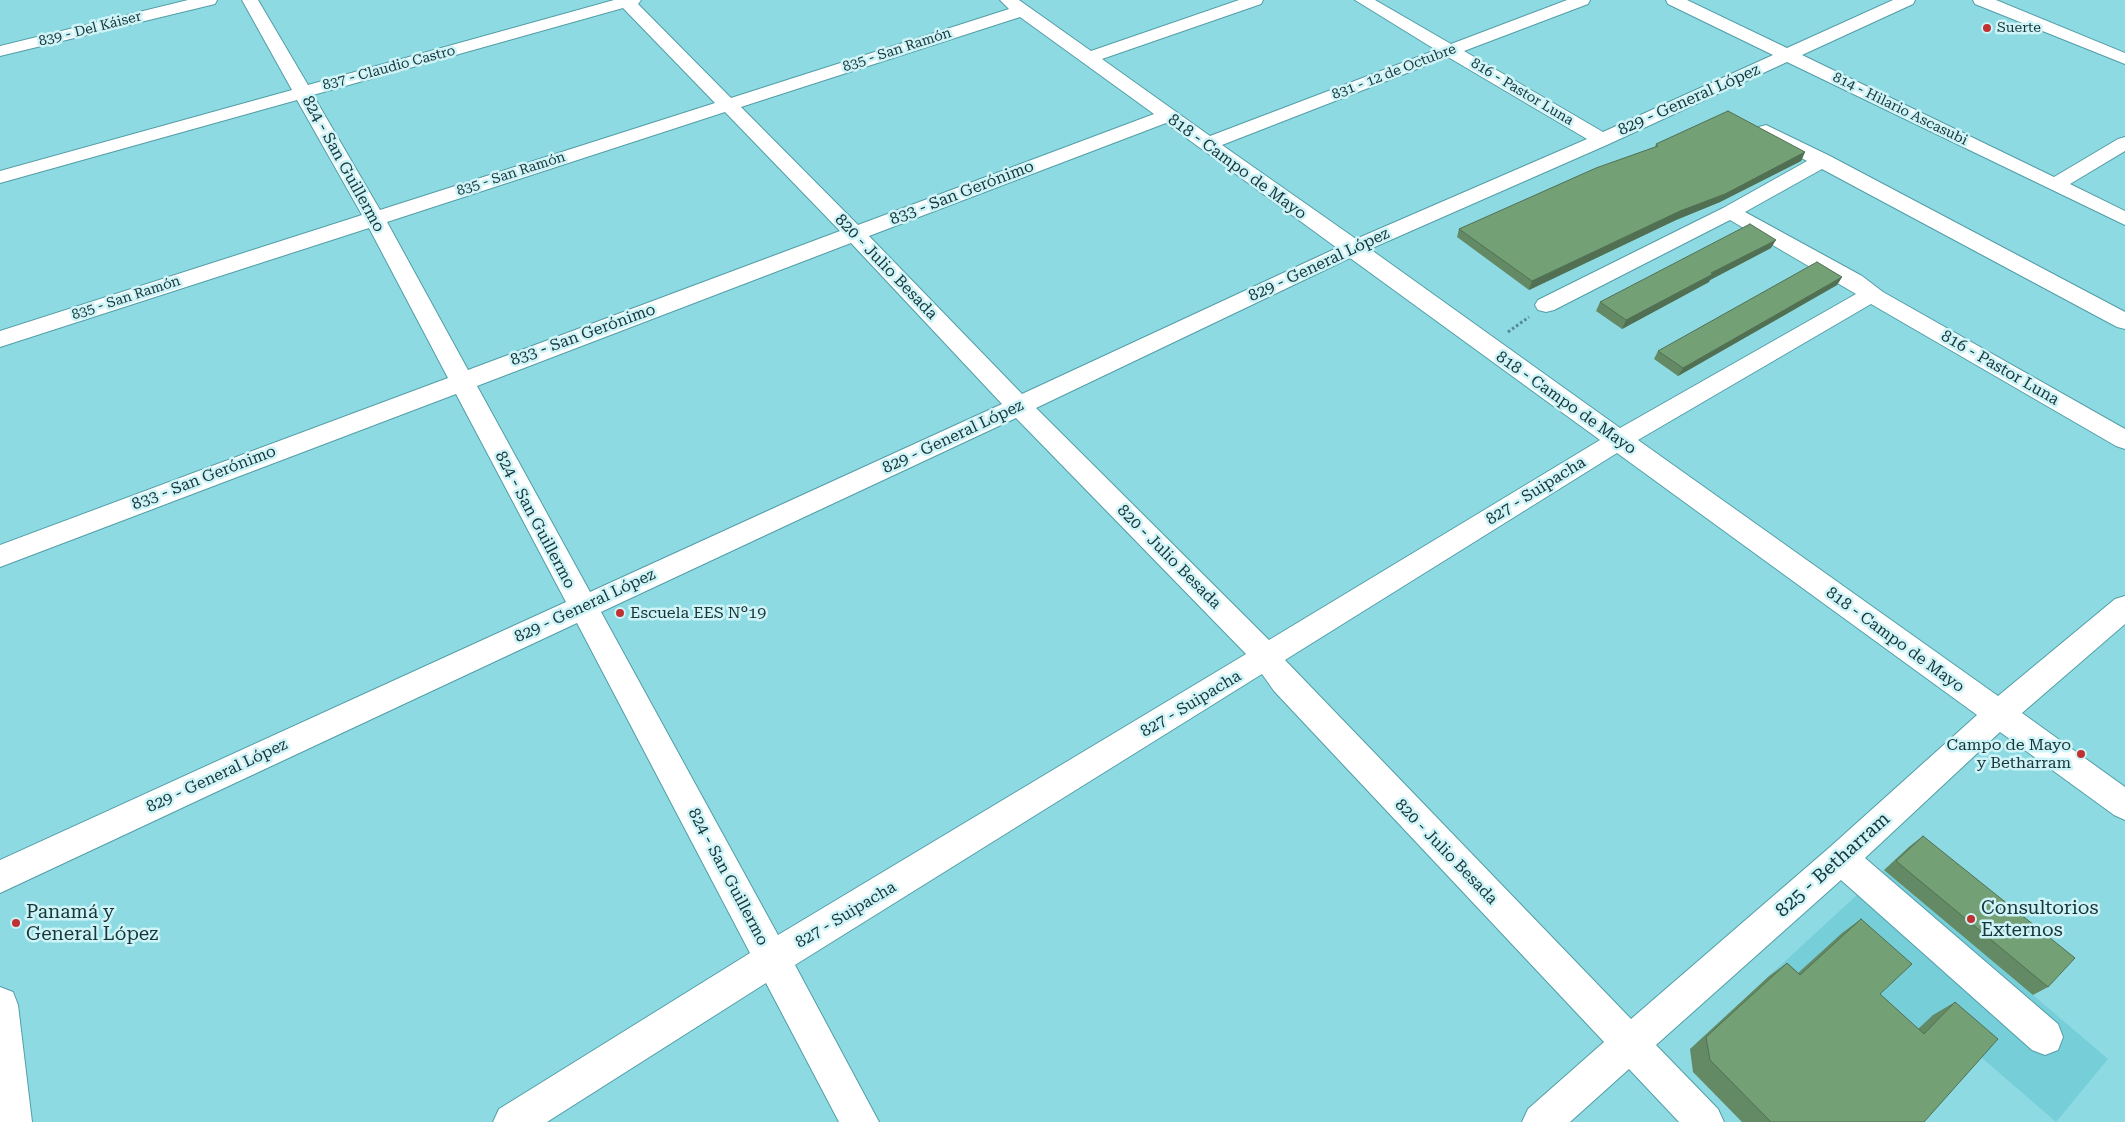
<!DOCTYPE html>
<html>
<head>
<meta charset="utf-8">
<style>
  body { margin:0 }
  canvas { display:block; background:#8ddae3 }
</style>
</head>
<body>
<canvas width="2125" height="1122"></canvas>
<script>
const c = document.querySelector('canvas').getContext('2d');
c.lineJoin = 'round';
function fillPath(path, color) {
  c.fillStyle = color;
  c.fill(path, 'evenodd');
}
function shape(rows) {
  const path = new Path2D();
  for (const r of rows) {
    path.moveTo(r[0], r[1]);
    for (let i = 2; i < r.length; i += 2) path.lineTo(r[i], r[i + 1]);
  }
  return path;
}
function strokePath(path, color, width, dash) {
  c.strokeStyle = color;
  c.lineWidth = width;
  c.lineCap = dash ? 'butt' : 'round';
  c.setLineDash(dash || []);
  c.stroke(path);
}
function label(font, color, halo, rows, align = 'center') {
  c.font = font + ' "Roboto Serif",serif';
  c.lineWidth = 5;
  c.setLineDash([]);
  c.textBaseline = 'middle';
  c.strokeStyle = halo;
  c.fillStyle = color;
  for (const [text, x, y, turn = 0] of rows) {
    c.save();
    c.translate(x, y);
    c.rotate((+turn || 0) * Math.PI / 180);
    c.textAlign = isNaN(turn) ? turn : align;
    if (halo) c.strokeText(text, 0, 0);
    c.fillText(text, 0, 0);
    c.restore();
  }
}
fillPath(shape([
  [1910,846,2033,995,2108,1059,2056,1122,1974,1051,1742,1122,1690,1049,1738,1005,1788,1055,1866,1069,1769,976]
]), '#76ced9');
const minor = shape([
  [188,0,217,0,215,4,0,56,0,46,188,0],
  [242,0,258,0,308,85,614,0,641,0,638,4,731,98,1009,9,1000,0,1019,0,1091,51,1239,0,1263,0,1261,4,1102,59,1210,136,1436,50,1355,0,1375,0,1451,44,1567,0,1590,0,1588,4,1464,51,1603,132,1773,55,1668,4,1666,0,1687,0,1787,48,1893,0,1915,0,1913,4,1802,55,2054,177,2118,139,2125,137,2125,151,2070,184,2125,211,2125,225,1787,62,1609,144,1370,249,1620,428,1856,294,1730,220,1554,310,1546,312,1538,310,1535,305,1538,300,1723,208,1807,161,1759,135,1756,131,1759,127,1766,125,1830,156,2125,312,2125,329,2117,327,1822,169,1745,212,1862,276,1883,292,2125,429,2125,449,2116,446,1871,304,1638,440,1998,696,2115,599,2125,596,2125,624,2022,713,2125,787,2125,820,2114,815,2000,732,1865,858,2058,1024,2063,1037,2058,1050,2045,1055,2032,1050,1841,880,1656,1045,1718,1109,1724,1122,1679,1122,1629,1069,1570,1122,1522,1122,1528,1109,1604,1042,1274,691,1262,674,795,965,879,1122,839,1122,766,983,547,1122,493,1122,499,1109,750,953,577,623,0,893,0,860,566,602,456,394,0,567,0,545,448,378,369,228,0,347,0,331,362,215,297,100,0,183,0,171,292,90,242,0],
  [623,8,715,103,380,210,313,95,623,8],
  [1020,17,1154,114,858,225,741,107,1020,17],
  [1448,57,1587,139,1356,239,1222,145,1448,57],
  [725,112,840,231,468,370,387,222,725,112],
  [1166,123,1337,248,1022,394,869,236,1166,123],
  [851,243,1002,404,590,592,477,386,851,243],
  [1350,258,1600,440,1269,640,1036,408,1350,258],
  [1016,418,1246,654,778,935,601,612,1016,418],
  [1617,453,1977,715,1830,847,1631,1019,1285,660,1617,453],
  [1973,0,1996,0,2125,53,2125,64,1975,4,1973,0],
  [0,987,13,992,18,1005,32,1122,0,1122,0,987]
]);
strokePath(minor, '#529ea7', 2);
strokePath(shape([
  [1508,332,1529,317]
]), '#52888f', 3, [2.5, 2.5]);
fillPath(minor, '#fff');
fillPath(shape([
  [1656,144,1805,152,1801,161,1720,202,1676,220,1529,290,1457,237,1459,229,1655,147],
  [1771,248,1710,280,1709,282,1622,329,1596,311,1600,302],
  [1842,277,1837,285,1678,376,1654,359,1658,351],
  [1923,836,2048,987,2033,995,1884,870,1910,846],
  [1861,919,1880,994,1918,1029,1933,1015,1955,1002,1924,1122,1742,1122,1693,1072,1690,1049,1769,976,1787,963,1798,973,1842,933]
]), '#648a65');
fillPath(shape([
  [1805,152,1801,161,1720,202,1676,220,1529,290,1532,281],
  [1776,240,1771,248,1710,280,1709,282,1622,329,1626,320,1711,273],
  [1842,277,1837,285,1678,376,1683,368]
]), '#517053');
const building = shape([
  [1728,111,1805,152,1725,194,1680,211,1532,281,1459,229,1596,168,1658,146,1656,144,1728,111],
  [1750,224,1776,240,1711,273,1713,274,1626,320,1600,302,1750,224],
  [1817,262,1842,277,1683,368,1658,351,1817,262],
  [1923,836,2075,958,2048,987,1896,861,1923,836],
  [1861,919,1912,964,1880,994,1924,1034,1955,1002,1998,1039,1924,1122,1771,1122,1710,1060,1706,1037,1787,963,1800,975,1861,919]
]);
fillPath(building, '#74a076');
strokePath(building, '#517053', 1);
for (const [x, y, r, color] of [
  [1987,28,5,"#c03131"],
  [620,613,5,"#c03131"],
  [2081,754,5,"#c03131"],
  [1971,919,5,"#c03131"],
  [16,923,5,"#c03131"]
]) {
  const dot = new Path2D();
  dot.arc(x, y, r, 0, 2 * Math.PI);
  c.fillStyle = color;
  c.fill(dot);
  strokePath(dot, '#cff4f8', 2);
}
label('14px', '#16363a', '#cff4f8', [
  ["Suerte",1997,28]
], 'left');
label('14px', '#16363a', '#cff4f8', [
  ["839 - Del Káiser",90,29,-14],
  ["835 - San Ramón",897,50,-18],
  ["837 - Claudio Castro",389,68,-15],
  ["831 - 12 de Octubre",1394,72,-21],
  ["816 - Pastor Luna",1522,92,31],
  ["814 - Hilario Ascasubi",1900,109,26],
  ["835 - San Ramón",511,174,-18],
  ["835 - San Ramón",126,298,-18]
]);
label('16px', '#16363a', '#cff4f8', [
  ["829 - General López",1689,100,-24],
  ["824 - San Guillermo",343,164,61],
  ["818 - Campo de Mayo",1237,167,36],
  ["833 - San Gerónimo",962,193,-21],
  ["829 - General López",1319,265,-25],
  ["820 - Julio Besada",886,267,46],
  ["833 - San Gerónimo",583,335,-20],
  ["816 - Pastor Luna",2000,368,30],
  ["818 - Campo de Mayo",1566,403,35],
  ["829 - General López",953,437,-25],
  ["833 - San Gerónimo",204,478,-21],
  ["827 - Suipacha",1536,491,-32],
  ["824 - San Guillermo",535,520,62],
  ["820 - Julio Besada",1169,557,45],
  ["829 - General López",585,606,-25],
  ["818 - Campo de Mayo",1895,640,36],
  ["827 - Suipacha",1191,704,-31],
  ["829 - General López",217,776,-25],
  ["820 - Julio Besada",1446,852,46],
  ["824 - San Guillermo",728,877,62],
  ["827 - Suipacha",846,915,-31]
]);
label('16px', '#16363a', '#cff4f8', [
  ["Escuela EES N°19",630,613],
  ["Campo de Mayo",2071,745,"right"],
  ["y Betharram",2071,763,"right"]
], 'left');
label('19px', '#16363a', '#cff4f8', [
  ["825 - Betharram",1833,865,-42]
]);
label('19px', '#16363a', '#cff4f8', [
  ["Consultorios",1981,908],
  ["Externos",1981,930],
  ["Panamá y",26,912],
  ["General López",26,934]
], 'left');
</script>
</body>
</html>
